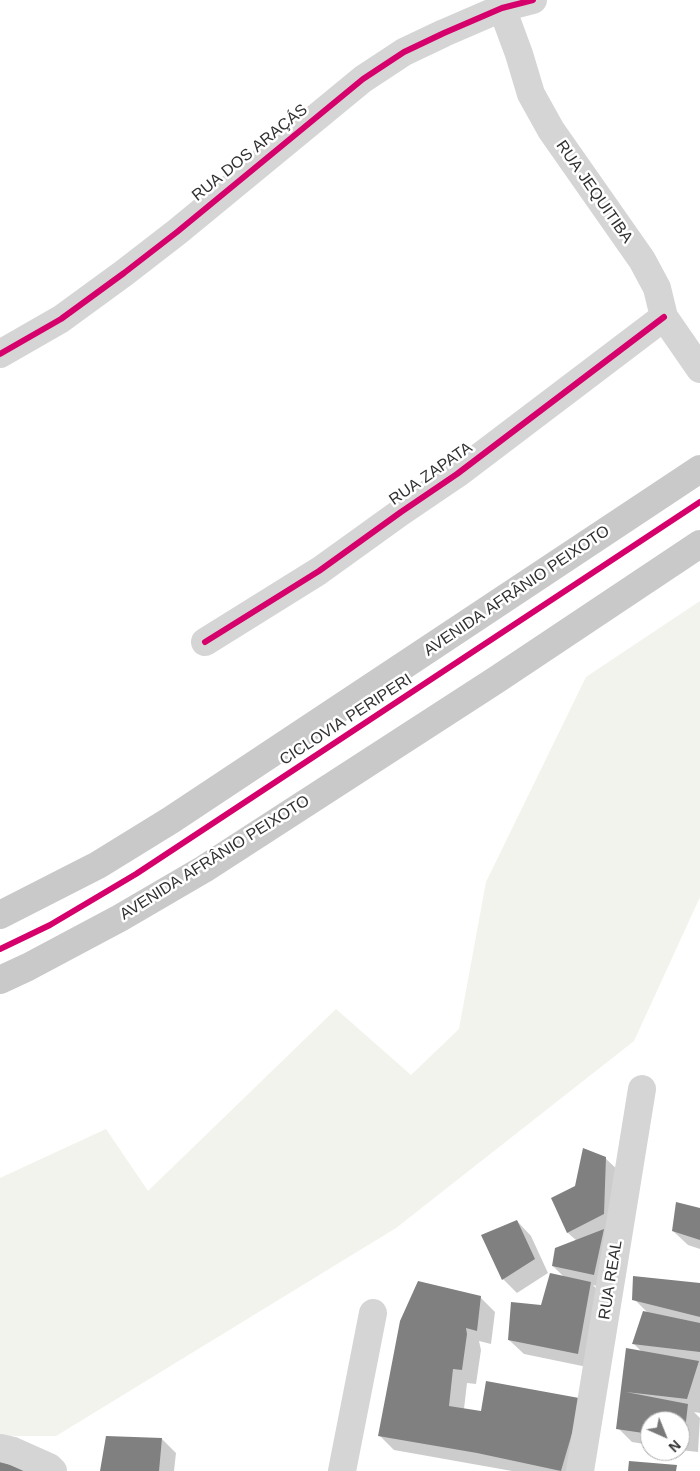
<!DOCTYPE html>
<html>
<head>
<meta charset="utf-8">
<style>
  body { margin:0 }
  #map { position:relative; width:700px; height:1471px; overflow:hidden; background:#fff; font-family:Helvetica,sans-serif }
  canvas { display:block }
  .north { position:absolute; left:640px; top:1411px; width:50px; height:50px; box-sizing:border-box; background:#fff; border:1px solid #adadad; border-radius:50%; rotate:136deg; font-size:14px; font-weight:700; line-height:20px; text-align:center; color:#313131 }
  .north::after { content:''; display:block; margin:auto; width:18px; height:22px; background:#797979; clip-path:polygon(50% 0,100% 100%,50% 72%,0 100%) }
</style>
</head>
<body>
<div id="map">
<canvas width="700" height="1471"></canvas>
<div class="north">N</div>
</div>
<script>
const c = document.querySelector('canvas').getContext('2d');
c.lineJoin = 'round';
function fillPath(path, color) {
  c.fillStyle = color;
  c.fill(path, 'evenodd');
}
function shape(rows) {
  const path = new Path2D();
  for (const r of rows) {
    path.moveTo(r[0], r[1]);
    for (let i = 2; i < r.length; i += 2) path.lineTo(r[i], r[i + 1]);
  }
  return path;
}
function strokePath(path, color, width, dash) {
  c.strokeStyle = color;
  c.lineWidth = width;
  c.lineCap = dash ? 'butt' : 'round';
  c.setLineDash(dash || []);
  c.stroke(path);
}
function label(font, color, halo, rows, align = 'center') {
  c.font = font + ' Helvetica,sans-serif';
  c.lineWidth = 5;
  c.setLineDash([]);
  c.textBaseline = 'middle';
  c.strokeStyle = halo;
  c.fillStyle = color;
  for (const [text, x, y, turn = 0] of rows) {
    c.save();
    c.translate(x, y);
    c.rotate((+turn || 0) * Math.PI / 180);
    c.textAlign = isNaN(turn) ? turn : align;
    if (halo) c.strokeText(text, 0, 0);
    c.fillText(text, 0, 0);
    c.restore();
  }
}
fillPath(shape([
  [700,601,700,897,634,1041,396,1228,56,1436,0,1436,0,1178,106,1129,148,1191,336,1009,411,1075,459,1029,486,882,586,677]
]), '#f1f3ec');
fillPath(shape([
  [605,1158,620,1172,608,1289,593,1285,604,1297,592,1368,524,1354,509,1340,542,1307,565,1278,553,1266,577,1241,568,1233,553,1199,576,1187],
  [700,1210,700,1249,688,1245,673,1231],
  [517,1221,531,1236,548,1273,517,1293,503,1279],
  [700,1284,700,1413,694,1412,700,1418,698,1452,680,1450,680,1421,650,1421,650,1445,632,1442,618,1428,627,1349,642,1352,633,1343,648,1313,634,1299],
  [480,1297,495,1312,491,1344,479,1341,481,1350,476,1384,467,1383,464,1409,482,1412,578,1399,579,1471,512,1471,394,1450,379,1435],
  [162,1439,176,1453,174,1471,101,1471]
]), '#0003');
fillPath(shape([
  [583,1148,606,1157,604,1214,567,1233,551,1198,575,1186],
  [676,1202,700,1208,700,1240,672,1231],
  [517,1220,535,1259,502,1280,481,1235],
  [604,1229,594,1275,552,1266,555,1248],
  [550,1273,591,1282,578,1354,508,1340,511,1302,541,1305],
  [633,1276,700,1283,700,1317,632,1300],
  [418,1281,481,1296,477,1331,466,1328,467,1334,462,1370,453,1369,449,1406,481,1411,486,1381,579,1398,573,1430,561,1471,477,1453,378,1436,400,1321],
  [643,1311,700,1323,700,1352,632,1344],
  [626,1348,699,1361,687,1399,626,1392,688,1404,684,1439,680,1438,680,1421,650,1421,650,1434,616,1429],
  [106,1436,162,1438,159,1471,100,1471],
  [0,1461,27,1471,0,1471],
  [629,1461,677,1465,676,1471,628,1471]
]), '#808080');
strokePath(shape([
  [502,8,519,54,531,94,551,130,642,260,657,288,664,317,700,369],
  [0,354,61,319,124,273,177,232,363,79,404,52,444,33,502,8,533,0],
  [205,642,319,571,401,512,457,474,664,317],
  [0,1448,13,1451,49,1467,53,1471],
  [342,1471,373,1313],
  [580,1471,642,1089]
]), '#d5d5d5', 28);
strokePath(shape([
  [0,915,98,865,171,820,700,469],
  [0,980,28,967,120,918,204,869,496,680,700,544]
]), '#c9c9c9', 28);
strokePath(shape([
  [0,354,61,319,124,273,177,232,363,79,404,52,444,33,502,8,533,0],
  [205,642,319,571,401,512,457,474,664,317],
  [0,949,50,925,136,874,700,502]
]), '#d6006c', 6);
label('16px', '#313131', '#fff', [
  ["RUA DOS ARAÇÁS",250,153,-39],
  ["RUA JEQUITIBA",594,192,55],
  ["RUA ZAPATA",431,474,-35],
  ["AVENIDA AFRÂNIO PEIXOTO",517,591,-34],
  ["CICLOVIA PERIPERI",346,720,-33],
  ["AVENIDA AFRÂNIO PEIXOTO",215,858,-32],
  ["RUA REAL",611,1280,-81]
]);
</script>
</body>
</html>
